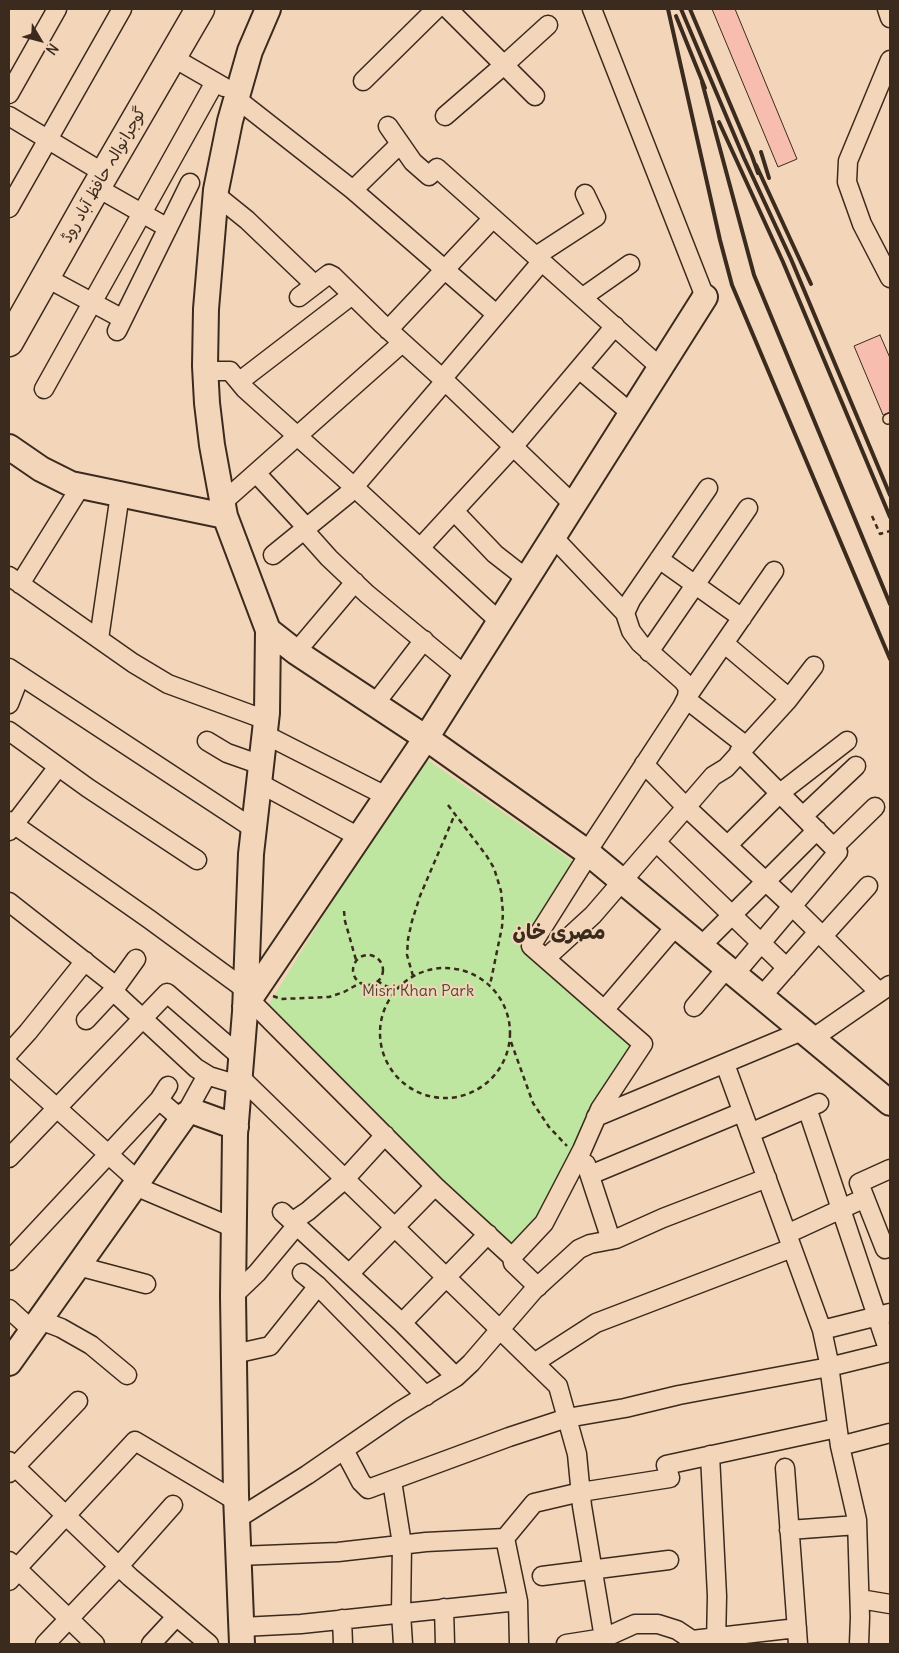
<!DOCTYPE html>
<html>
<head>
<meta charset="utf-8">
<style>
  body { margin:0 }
  #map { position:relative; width:899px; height:1653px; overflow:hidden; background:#f3d6ba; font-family:Delius,sans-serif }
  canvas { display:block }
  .frame { position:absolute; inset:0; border:10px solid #3b2a1e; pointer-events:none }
  .north { position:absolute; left:15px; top:15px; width:50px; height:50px; -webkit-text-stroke:4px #f3d6ba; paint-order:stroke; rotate:127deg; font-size:14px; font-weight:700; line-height:20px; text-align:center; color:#3b2a1e }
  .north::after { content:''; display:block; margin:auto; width:18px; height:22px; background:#3b2a1e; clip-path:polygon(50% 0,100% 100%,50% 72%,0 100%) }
</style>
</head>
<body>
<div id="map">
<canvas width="899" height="1653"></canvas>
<div class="frame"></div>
<div class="north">N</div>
</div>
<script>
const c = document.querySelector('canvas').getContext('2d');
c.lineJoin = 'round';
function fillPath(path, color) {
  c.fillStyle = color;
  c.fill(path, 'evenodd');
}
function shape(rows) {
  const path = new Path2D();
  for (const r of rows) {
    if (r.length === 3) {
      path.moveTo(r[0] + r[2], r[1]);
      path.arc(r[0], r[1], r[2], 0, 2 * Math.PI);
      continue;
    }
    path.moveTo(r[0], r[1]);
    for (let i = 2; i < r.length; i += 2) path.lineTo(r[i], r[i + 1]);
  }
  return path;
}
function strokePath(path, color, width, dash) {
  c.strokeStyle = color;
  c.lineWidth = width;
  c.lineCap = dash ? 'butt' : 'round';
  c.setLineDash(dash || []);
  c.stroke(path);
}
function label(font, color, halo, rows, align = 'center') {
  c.font = font + ' Delius,"Playpen Sans Arabic",sans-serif';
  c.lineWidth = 4;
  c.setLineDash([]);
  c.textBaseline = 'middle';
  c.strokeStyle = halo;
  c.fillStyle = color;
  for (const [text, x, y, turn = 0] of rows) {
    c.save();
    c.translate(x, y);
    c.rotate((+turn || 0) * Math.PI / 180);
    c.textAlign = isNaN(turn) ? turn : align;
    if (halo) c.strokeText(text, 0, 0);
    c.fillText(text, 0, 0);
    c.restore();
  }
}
fillPath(shape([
  [422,756,576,863,527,946,637,1045,544,1212,512,1249,267,1007]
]), '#bfe6a1');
const building = shape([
  [712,9,735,9,797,159,778,167,712,9],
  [880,335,890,358,890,412,883,415,854,346,880,335]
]);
fillPath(building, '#f7beb0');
strokePath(building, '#3b2a1e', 1);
const lane = shape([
  [888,419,890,418]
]);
const street = shape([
  [448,9,535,96],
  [592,9,705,297],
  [887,9,890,18],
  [172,57,224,87],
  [890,60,848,161,847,182,862,224,890,278],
  [363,81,436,9],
  [9,94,57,9],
  [237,99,353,190,496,314],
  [9,116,92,166],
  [445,116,504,65,548,25],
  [388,126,413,162,429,176,437,168,661,368],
  [96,187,168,228],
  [353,190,400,144],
  [216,195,247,220,315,285],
  [9,208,122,9],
  [536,256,596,217,585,194],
  [45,277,123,319],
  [299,297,329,274,333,276,382,324,445,381,574,505],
  [583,297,630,264],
  [388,330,493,218],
  [117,331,190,183],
  [579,369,632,414],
  [205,371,230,371,245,389,354,487,500,622],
  [442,379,542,261],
  [240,381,352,295],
  [44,389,215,82],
  [256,473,307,528],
  [223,502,402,343],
  [454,511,495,554,527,579],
  [304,530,329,558,367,594,465,675],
  [553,537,625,613,631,631,640,643,683,681,688,688,687,697,682,707,587,852],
  [420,548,513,447,615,326],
  [273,555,348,494,445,381],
  [659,559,742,618],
  [9,576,133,663,168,684,266,720],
  [20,584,81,486],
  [625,613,631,600,708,488],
  [99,639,120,494],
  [725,644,789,698],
  [296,652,355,582],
  [649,652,748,508],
  [9,668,254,829],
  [687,697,774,571],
  [686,699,745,745],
  [9,704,20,676],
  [374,705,424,640],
  [9,731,88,788,197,860],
  [264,734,386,796],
  [207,741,227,753,261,765],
  [644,764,686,807,792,906,879,992],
  [259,783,359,837],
  [803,816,856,766],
  [9,821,149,919,246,990],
  [9,831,58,767],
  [656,842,787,968],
  [728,845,780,793,847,741],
  [834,847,875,807],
  [9,902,116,986],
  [823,936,868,886],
  [700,947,817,830],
  [546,958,593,915,713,776,726,768,787,701,814,666],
  [734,975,838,852,739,752],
  [113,991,196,1068,209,1076,239,1085],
  [761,997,818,932],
  [249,999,435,1186,512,1257,513,1263,538,1287],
  [694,1007,726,969],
  [605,1009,675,927],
  [86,1020,113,991,136,959],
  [812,1039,890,985],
  [9,1053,28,1032,85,961],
  [725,1064,822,1330,828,1358,840,1446,857,1520,860,1617,859,1644],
  [9,1065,138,1181],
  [240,1077,558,1386,577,1454,582,1506,605,1644],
  [159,1100,182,1120],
  [807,1108,889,1352],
  [185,1115,207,1075],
  [596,1117,802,1031],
  [750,1133,819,1103],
  [9,1158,167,993,241,1057],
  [586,1164,611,1240],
  [590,1175,742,1112],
  [135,1186,234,1228],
  [282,1212,402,1323,456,1377],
  [293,1221,308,1211,345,1179,385,1135],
  [787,1234,865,1198],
  [885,1249,859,1183,890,1169],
  [512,1257,544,1223,582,1150,600,1109,643,1044,531,946,589,854],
  [9,1261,159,1100,168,1086],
  [78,1266,146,1284],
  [302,1273,318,1286,426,1396],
  [349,1274,435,1186],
  [233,1296,257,1273,297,1225],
  [9,1309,32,1330],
  [40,1320,61,1328,91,1345,127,1375],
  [402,1323,488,1234],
  [822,1330,890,1313],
  [234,1354,270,1346,318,1286],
  [534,1363,596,1323,792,1248],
  [840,1446,890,1433],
  [344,1450,361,1482,368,1489,509,1437,567,1418,625,1408,679,1395,829,1367,890,1352],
  [710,1455,717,1596,716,1644],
  [9,1461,130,1577,209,1644],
  [785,1468,798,1644],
  [9,1473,78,1401],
  [392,1481,402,1544,401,1613,403,1644],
  [237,1519,307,1475,400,1411,456,1377,471,1363,534,1290,579,1249,590,1244,616,1239,663,1218,767,1178],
  [789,1530,857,1525],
  [505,1538,518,1601,519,1644],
  [239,1556,338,1552,426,1542,505,1538,534,1503,581,1492,670,1478,666,1465,837,1428],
  [9,1561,95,1644],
  [17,1568,135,1441,236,1501],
  [542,1576,669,1560],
  [9,1581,19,1570],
  [860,1599,890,1604],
  [444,1608,445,1644],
  [342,1619,343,1644],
  [242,1627,301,1624,518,1601],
  [45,1644,119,1566,173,1505],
  [151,1644,176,1617],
  [566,1644,604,1638,635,1624,658,1624,677,1630,692,1640,797,1628]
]);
const secondary = shape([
  [9,447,41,469,71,484,225,516],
  [268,630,296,652,426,738,587,852,890,1103],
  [245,1006,426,738,705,297],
  [9,1363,185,1115,192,1111,236,1127],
  [242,1644,236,1495,233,1296,235,1134,245,1012,251,854,267,713,268,630,225,516,212,445,207,403,205,366,206,309,216,190,230,121,250,51,268,9]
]);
const primary = shape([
  [9,342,89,200,200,9]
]);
strokePath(lane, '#3b2a1e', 12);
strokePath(street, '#3b2a1e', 21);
strokePath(secondary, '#3b2a1e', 28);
strokePath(primary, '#3b2a1e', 31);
strokePath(shape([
  [872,516,880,534,890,531],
  [448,805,486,855,494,868,501,891,503,913,502,927,490,985],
  [344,911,345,921,356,960],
  [368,970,15],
  [445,1033,65],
  [413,976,407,955,408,939,412,921,420,896,455,814],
  [377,981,388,987,396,988],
  [273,996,281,999,329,997,344,992,360,983],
  [511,1042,533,1103,549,1127,567,1146]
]), '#3b2a1e', 2.5, [5, 4]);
strokePath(lane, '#f3d6ba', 9);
strokePath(street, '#f3d6ba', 18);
strokePath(secondary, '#f3d6ba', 24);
strokePath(primary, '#f3d6ba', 28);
strokePath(shape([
  [668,9,720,240,732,285,890,659],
  [681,9,744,158,791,259,890,495],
  [690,9,752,156,758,173],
  [676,16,705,88],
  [702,82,754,275,890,604],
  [719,122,783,262,890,517],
  [761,152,769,178],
  [756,165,811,284]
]), '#3b2a1e', 4);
label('16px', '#3b2a1e', '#f3d6ba', [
  ["گوجرانوالہ حافظ آباد روڈ",104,175,-60]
]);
label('16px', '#4f4632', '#f3d6ba', [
  ["Misri Khan Park",418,991]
]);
label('bold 21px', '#3b2a1e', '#f3d6ba', [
  ["مصری خان",559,933]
]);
</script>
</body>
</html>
